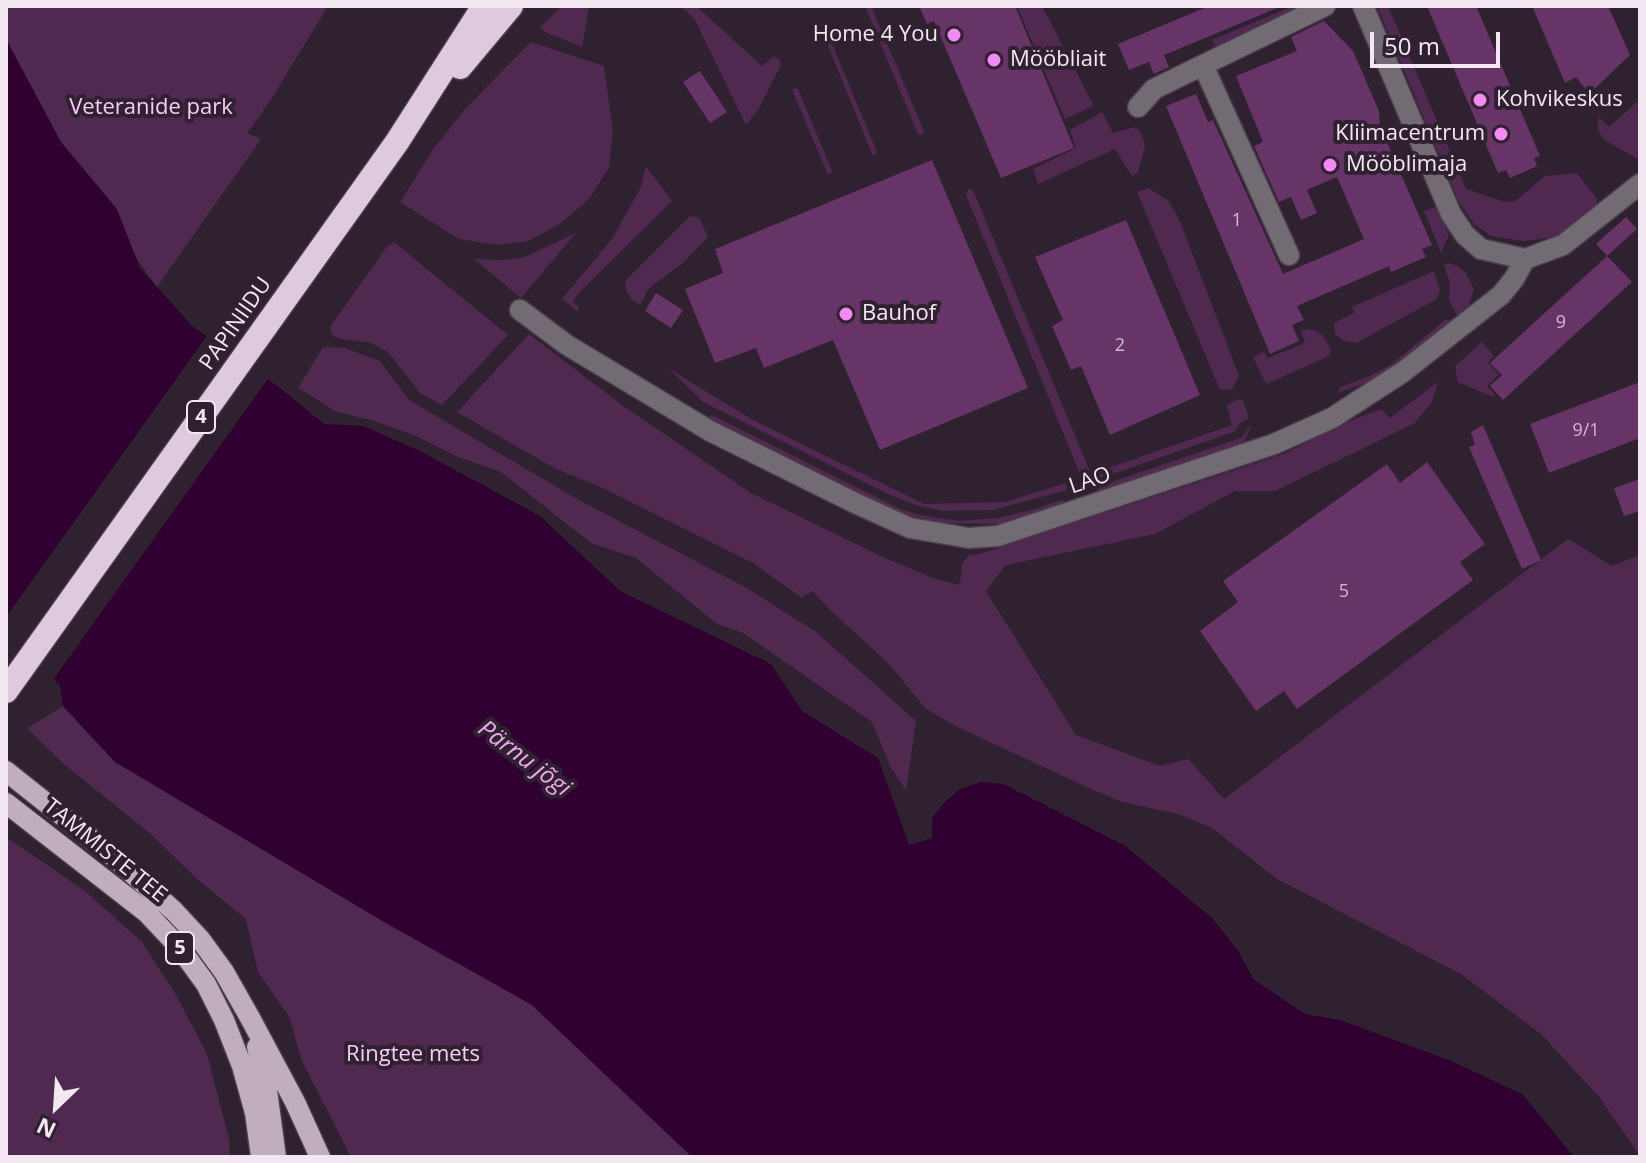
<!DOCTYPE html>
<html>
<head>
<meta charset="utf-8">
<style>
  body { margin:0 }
  #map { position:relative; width:1646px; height:1163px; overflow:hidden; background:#302130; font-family:"Open Sans",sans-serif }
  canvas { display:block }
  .frame { position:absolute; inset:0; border:8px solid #f3e8f2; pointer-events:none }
  .north { position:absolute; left:16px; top:1067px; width:80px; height:80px; -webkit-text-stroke:6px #302130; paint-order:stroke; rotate:205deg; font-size:22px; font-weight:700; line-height:32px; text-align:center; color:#f3e8f2 }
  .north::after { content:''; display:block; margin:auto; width:28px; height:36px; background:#f3e8f2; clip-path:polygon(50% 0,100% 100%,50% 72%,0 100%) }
  .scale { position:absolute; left:1370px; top:32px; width:130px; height:36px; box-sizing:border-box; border:4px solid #f3e8f2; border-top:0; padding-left:10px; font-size:24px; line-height:28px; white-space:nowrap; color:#f3e8f2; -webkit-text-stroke:6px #302130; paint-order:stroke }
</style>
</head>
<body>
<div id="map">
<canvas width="1646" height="1163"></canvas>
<div class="frame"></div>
<div class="north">N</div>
<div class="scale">50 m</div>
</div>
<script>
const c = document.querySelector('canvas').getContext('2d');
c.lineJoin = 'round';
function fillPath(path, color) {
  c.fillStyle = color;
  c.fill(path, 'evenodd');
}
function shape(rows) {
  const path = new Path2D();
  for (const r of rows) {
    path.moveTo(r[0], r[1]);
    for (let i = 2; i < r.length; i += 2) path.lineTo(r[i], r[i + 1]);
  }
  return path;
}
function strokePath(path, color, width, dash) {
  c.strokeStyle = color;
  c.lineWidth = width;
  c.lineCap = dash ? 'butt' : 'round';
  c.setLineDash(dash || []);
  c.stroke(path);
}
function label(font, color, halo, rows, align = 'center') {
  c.font = font + ' "Open Sans",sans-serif';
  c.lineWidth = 8;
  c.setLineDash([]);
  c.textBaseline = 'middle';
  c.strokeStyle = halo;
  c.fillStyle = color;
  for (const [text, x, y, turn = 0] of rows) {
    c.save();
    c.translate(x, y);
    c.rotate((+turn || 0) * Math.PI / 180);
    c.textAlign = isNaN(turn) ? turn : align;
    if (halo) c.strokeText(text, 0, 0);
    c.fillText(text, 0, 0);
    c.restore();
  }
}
fillPath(shape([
  [6,6,328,6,269,103,247,133,261,139,157,287,6,75],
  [562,6,589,6,582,47,547,33,540,27],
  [680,6,696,6,762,66,774,56,780,60,781,65,758,110,746,125,694,18],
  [865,6,871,6,924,131,922,135,918,134],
  [1017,6,1042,6,1094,106,1065,119],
  [1293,6,1303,6,1217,49,1212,40],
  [1377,6,1388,6,1466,189,1502,201,1514,202,1545,176,1577,173,1597,199,1596,205,1561,234,1554,237,1524,241,1491,236,1474,224,1459,202],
  [827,32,877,152,875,155,872,154,824,36],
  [531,42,604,66,613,133,609,167,590,198,560,224,528,241,497,245,459,239,400,202,432,151,465,109],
  [794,88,798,89,832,171,830,174,827,173,793,92],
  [1640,99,1640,160,1604,140,1597,128,1599,117,1609,127],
  [1102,112,1113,133,1136,127,1141,133,1145,145,1138,173,1132,176,1115,149,1038,184,1033,169,1076,148,1070,130],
  [646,166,672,201,578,294,573,302,579,307,577,311,562,299,612,239,641,187],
  [1148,188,1168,200,1180,221,1239,376,1232,389,1220,390,1137,192],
  [968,189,973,190,1091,474,1232,425,1227,405,1238,399,1243,400,1249,418,1239,424,1236,431,1084,484,966,195],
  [1437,206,1449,235,1441,253,1424,211],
  [690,216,699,218,708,237,683,263,649,288,640,305,632,300,625,288,626,280],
  [576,233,521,298,474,259,502,260,525,257],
  [395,243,508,335,442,405,420,393,388,352,371,343,342,339,333,336,331,333,330,327,388,245],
  [1448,263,1458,266,1466,273,1474,289,1469,305,1458,317,1449,300,1450,283,1444,265],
  [1434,271,1440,290,1437,299,1356,343,1342,340,1335,334,1334,323,1354,313,1352,307],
  [1446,319,1451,321,1397,365,1371,381,1338,393,1340,387,1370,376,1392,364],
  [1307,329,1315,330,1323,336,1331,349,1329,356,1266,384,1253,357,1264,352,1268,358,1305,343,1301,331],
  [529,334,626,408,751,493,885,558,933,578,960,585,962,564,969,555,980,554,1284,454,1340,425,1381,409,1390,418,1438,382,1432,402,1415,423,1275,491,1235,491,1155,534,1006,565,986,591,1076,735,1160,766,1188,759,1224,799,1568,539,1612,566,1640,555,1640,1156,1600,1098,1541,1034,1461,974,1277,879,1212,828,1178,814,1122,802,1089,788,953,725,925,708,889,664,831,611,812,591,802,598,753,563,603,488,554,468,457,412],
  [1482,342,1494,356,1488,363,1499,374,1487,386,1495,395,1493,397,1458,382,1455,366],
  [323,347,345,348,380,361,409,400,577,499,745,587,816,632,916,721,906,790,891,768,872,722,743,633,717,624,636,558,591,543,501,472,458,457,416,436,371,420,337,412,298,388],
  [668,368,751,419,924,504,1005,502,1066,483,1067,490,993,510,945,511,918,506,888,494,703,402],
  [712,415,900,509,920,515,958,521,998,518,1035,509,1064,499,1060,505,1002,524,939,523,905,515,862,495,705,418],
  [1252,424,1245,440,1235,446,1101,491,1091,489,1232,441,1241,438],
  [63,706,115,762,532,1005,692,1157,351,1157,301,1059,290,1018,258,972,246,919,196,878,152,835,65,765,27,728],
  [6,837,85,891,142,942,176,995,207,1054,229,1139,230,1157,6,1157]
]), '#502951');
fillPath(shape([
  [6,39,61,142,117,209,140,268,192,326,276,385,324,424,363,426,420,451,540,516,620,591,771,664,802,711,878,758,909,845,932,838,932,818,944,803,960,789,981,782,1003,784,1124,845,1213,919,1239,952,1253,979,1305,1014,1340,1020,1451,1061,1522,1094,1574,1157,692,1157,532,1005,384,922,115,762,63,706,60,685,6,642]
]), '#2f0030');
fillPath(shape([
  [209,333,270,376,51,683,6,647,6,617]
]), '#302130');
fillPath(shape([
  [919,6,1015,6,1074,148,1001,178,934,21,927,24],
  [1209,6,1282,6,1164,55,1169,67,1154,74,1149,62,1129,70,1118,44],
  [1427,6,1476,6,1540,156,1534,158,1537,166,1510,178,1506,170,1498,173],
  [1532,6,1608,6,1630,55,1589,94,1576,77,1565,83],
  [1324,21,1353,51,1379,111,1380,126,1432,245,1422,249,1426,257,1391,272,1389,266,1297,306,1304,320,1292,325,1299,341,1270,354,1166,106,1196,94,1208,122,1213,120,1283,274,1364,239,1337,177,1307,190,1317,213,1301,220,1291,197,1279,202,1254,146,1263,142,1236,76,1297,51,1291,37],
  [700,71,727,112,710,123,683,82],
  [932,160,1028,388,880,450,833,340,764,368,756,348,715,363,685,289,723,273,715,249],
  [1626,217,1637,229,1607,256,1596,244],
  [1126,220,1200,395,1110,435,1081,366,1071,370,1052,326,1063,320,1035,257],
  [1607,256,1632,282,1503,400,1490,386,1502,375,1490,363],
  [656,293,683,310,671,328,645,311],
  [1640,382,1640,438,1549,473,1530,424],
  [1483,425,1541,560,1522,569,1469,447,1475,445,1471,432],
  [1427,462,1485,544,1460,562,1473,580,1297,709,1284,691,1256,711,1200,631,1238,602,1223,581,1387,464,1400,483],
  [1640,479,1640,511,1624,516,1614,488]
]), '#673467');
const minor = shape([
  [1363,6,1451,214,1465,235,1481,249,1525,259],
  [1138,107,1154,89,1203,65],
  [1289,255,1203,65,1325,6],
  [520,310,567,345,710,431,855,503,910,528,969,538,998,536,1274,444,1332,418,1403,372,1501,295,1514,279,1525,259,1563,245,1640,184]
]);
const major = shape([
  [6,771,114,857,174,911,200,939,224,972,249,1016,295,1102,320,1157],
  [6,803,146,912,179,947,206,984,224,1020,242,1066,255,1113,261,1157],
  [257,1047,267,1090,276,1157]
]);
const highway = shape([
  [460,67,511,6],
  [6,691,397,142,484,6]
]);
strokePath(minor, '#4b3d4b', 23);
strokePath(major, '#4b3d4b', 23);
strokePath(highway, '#4b3d4b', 27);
strokePath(minor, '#736b73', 20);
strokePath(major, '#c0aebf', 20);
strokePath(highway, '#dec9de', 24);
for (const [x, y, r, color] of [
  [954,35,8,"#f28af3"],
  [994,60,8,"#f28af3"],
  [1480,100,8,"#f28af3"],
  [1501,134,8,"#f28af3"],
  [1330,165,8,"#f28af3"],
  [846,314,8,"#f28af3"]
]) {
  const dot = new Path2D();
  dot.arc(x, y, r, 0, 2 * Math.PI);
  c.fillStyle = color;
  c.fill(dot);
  strokePath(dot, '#302130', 3);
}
label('18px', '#d0bbcf', null, [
  ["1",1237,221],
  ["9",1561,323],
  ["2",1120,346],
  ["9/1",1586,431],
  ["5",1344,592]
]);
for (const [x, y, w] of [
  [201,417,28],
  [180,948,28]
]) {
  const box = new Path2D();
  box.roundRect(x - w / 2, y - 16, w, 32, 6);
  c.fillStyle = '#302130';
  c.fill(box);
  strokePath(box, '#f3e8f2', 2);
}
label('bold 20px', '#f3e8f2', null, [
  ["4",201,417],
  ["5",180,948]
]);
label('22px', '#f3e8f2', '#302130', [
  ["Home 4 You",938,35,"right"],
  ["Mööbliait",1010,60],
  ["Kohvikeskus",1496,100],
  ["Kliimacentrum",1485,134,"right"],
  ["Mööblimaja",1346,165],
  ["Bauhof",862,314]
], 'left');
label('22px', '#f9caf8', '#302130', [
  ["Veteranide park",151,108],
  ["Ringtee mets",413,1055]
]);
label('22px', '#f3e8f2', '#302130', [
  ["PAPINIIDU",236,324,-55],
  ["LAO",1090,481,-19],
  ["TAMMISTE TEE",105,851,39]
]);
label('italic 24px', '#f2a5f1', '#302130', [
  ["Pärnu jõgi",524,759,37]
]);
</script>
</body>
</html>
